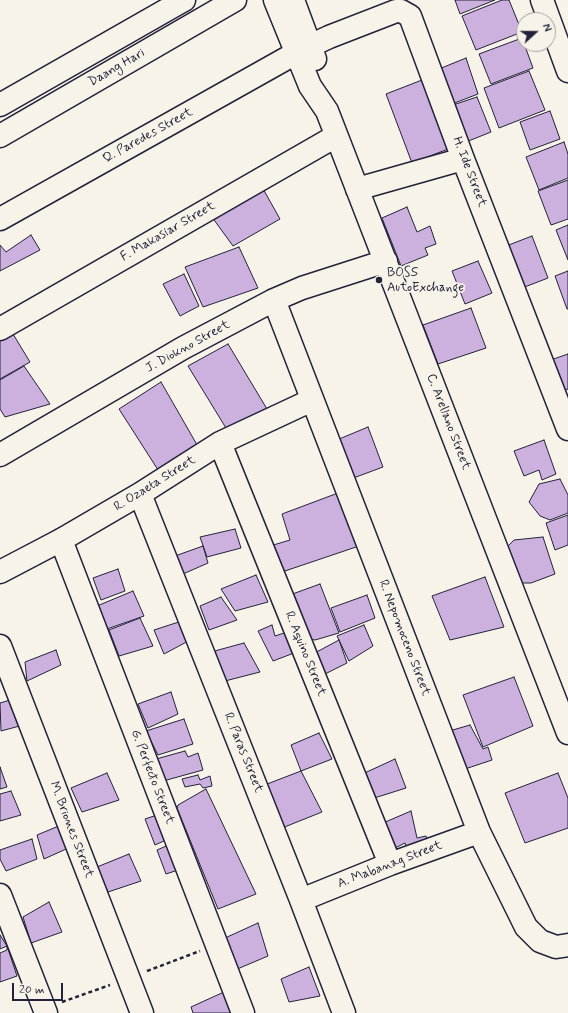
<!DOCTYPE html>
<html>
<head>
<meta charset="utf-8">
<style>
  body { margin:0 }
  #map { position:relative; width:568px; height:1013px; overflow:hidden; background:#f7f3e8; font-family:Mynerve,sans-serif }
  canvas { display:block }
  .north { position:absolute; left:516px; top:12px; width:40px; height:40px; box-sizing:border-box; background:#f7f3e8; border:1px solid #a29fa3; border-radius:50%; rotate:69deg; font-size:11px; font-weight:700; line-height:16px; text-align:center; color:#22223b }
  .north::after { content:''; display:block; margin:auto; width:14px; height:18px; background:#22223b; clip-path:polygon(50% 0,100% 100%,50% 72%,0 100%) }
  .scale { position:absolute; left:12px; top:983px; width:51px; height:18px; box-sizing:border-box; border:2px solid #22223b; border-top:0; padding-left:5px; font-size:12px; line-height:14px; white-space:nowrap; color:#22223b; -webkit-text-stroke:3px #f7f3e8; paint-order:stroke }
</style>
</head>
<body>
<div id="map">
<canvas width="568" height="1013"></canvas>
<div class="north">N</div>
<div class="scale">20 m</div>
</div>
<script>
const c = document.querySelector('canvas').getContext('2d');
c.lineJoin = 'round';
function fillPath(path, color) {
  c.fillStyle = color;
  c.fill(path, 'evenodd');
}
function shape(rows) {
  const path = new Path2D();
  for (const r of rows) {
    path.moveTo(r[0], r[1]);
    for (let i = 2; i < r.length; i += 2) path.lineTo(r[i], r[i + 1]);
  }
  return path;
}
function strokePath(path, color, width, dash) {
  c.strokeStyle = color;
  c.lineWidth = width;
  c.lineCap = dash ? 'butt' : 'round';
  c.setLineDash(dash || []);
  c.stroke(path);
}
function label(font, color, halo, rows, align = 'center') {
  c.font = font + ' Mynerve,sans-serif';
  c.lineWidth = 3.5;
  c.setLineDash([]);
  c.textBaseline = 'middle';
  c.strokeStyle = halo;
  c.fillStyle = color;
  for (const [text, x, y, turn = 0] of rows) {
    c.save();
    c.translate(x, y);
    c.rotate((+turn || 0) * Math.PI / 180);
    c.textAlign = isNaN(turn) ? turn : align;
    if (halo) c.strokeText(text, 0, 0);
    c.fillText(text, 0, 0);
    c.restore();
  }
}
const building = shape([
  [455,0,495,0,460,14,455,0],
  [502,0,509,0,522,32,476,50,462,16,502,0],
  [522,38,533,68,491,84,479,54,522,38],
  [466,58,478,94,452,104,439,69,466,58],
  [529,71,545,110,499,128,484,88,529,71],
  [422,80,448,149,412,163,386,94,422,80],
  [477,97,491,132,461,144,447,107,477,97],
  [550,111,560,139,530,150,520,122,550,111],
  [564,142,568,154,568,178,539,190,526,157,564,142],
  [568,180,568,219,551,225,538,191,568,180],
  [262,187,280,219,233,246,209,213,262,187],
  [407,207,417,232,430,226,436,244,425,248,428,255,401,266,382,218,407,207],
  [568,225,568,260,556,230,568,225],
  [31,235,40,250,0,271,0,245,6,252,31,235],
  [532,236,548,278,517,290,501,248,532,236],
  [239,247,258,288,203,307,185,267,239,247],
  [478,261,492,293,465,304,452,271,478,261],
  [568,271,568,309,567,309,555,276,568,271],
  [184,274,199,306,180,316,163,284,184,274],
  [471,308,486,348,438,364,423,325,471,308],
  [13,334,30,362,0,379,0,338,13,334],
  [228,344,270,414,229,433,188,366,228,344],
  [568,354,568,389,557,392,545,362,568,354],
  [24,366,50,404,5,417,0,409,0,380,24,366],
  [161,382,200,450,160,473,119,409,161,382],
  [368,427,383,467,348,480,332,442,368,427],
  [544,440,556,474,542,480,539,470,524,476,514,451,544,440],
  [560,479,568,495,568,513,550,520,540,516,529,502,539,484,560,479],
  [338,493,359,546,279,573,270,546,290,540,282,514,338,493],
  [568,515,568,545,555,550,546,523,568,515],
  [235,529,241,548,207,557,200,537,235,529],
  [543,537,555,574,531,583,516,583,507,547,514,540,543,537],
  [203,546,208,563,183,574,175,556,203,546],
  [118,569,125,591,101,600,93,578,118,569],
  [256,575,268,602,235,611,221,589,256,575],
  [485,577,504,627,450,640,432,596,485,577],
  [320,584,339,633,315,640,305,638,287,596,320,584],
  [133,591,144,616,107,629,97,606,133,591],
  [367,595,375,618,340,632,331,608,367,595],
  [221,597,237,620,209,630,200,606,221,597],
  [140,618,153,646,119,656,109,630,140,618],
  [188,619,194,638,164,654,154,630,188,619],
  [272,625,275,636,293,630,302,650,273,661,258,631,272,625],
  [364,625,373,646,349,661,337,636,364,625],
  [339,640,347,663,321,676,311,655,339,640],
  [244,643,260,672,225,681,211,652,244,643],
  [56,650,61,665,27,681,25,662,56,650],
  [514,677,533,726,483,747,463,695,514,677],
  [171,692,178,714,148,728,138,704,171,692],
  [17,698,27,724,1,731,0,703,17,698],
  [184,719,193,744,158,755,146,731,184,719],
  [470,725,483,749,488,747,492,760,462,770,446,732,470,725],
  [319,733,332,759,301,771,291,745,319,733],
  [185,751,188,757,198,753,203,770,163,781,156,759,185,751],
  [395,759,406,788,368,800,358,776,395,759],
  [0,767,7,787,0,789,0,767],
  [301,771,322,812,282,828,262,786,301,771],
  [107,773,119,800,82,812,71,788,107,773],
  [558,773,568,798,568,828,525,843,505,793,558,773],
  [198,775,200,780,210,776,212,786,203,788,200,784,185,787,182,779,198,775],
  [206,789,256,894,218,909,177,808,178,805,206,789],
  [11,791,21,815,0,821,0,794,11,791],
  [411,811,417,838,426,836,429,844,408,853,405,843,387,852,376,826,411,811],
  [157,815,166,840,155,845,145,819,157,815],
  [66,823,75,845,44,859,37,835,66,823],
  [32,839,37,859,6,871,0,859,0,850,32,839],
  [173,843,184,868,166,874,157,850,173,843],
  [129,854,141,881,108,892,97,867,129,854],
  [49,902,62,932,31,943,23,917,49,902],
  [258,923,268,956,235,970,225,938,258,923],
  [0,935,7,946,0,949,0,935],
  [7,946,17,976,0,982,0,953,7,950,7,946],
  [309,967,320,996,289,1002,281,979,309,967],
  [224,992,231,1013,193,1013,191,1007,224,992]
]);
fillPath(building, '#ccb1df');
strokePath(building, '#22223b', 1);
const minor = shape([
  [275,0,310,86,327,111,568,733],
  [293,0,315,59],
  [542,0,568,71],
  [310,46,329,37,396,11,401,11,410,16,463,159,568,429],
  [357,189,463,159],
  [0,219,296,53],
  [274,300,479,832,526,927,540,941,556,947,568,945],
  [0,329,336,136],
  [220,443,390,864],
  [0,455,183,348,274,300,302,288,386,261],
  [140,494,301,900,344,1013],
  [61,540,243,1013],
  [0,572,61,540,140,494,220,443,312,400],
  [0,646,142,1013],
  [0,895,46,1013],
  [301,900,390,864,479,832]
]);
const major = shape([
  [0,105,184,0],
  [0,136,235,0]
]);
strokePath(minor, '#22223b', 25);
strokePath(major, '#22223b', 25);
strokePath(shape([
  [147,971,200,951],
  [62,1002,110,985]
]), '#22223b', 2.5, [4, 3]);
strokePath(minor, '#f7f3e8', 22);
strokePath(major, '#f7f3e8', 22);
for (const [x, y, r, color] of [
  [379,280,4,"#22223b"]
]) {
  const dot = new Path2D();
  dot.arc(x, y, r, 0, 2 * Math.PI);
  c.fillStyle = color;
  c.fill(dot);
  strokePath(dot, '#f7f3e8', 1.5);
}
label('13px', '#22223b', '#f7f3e8', [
  ["Daang Hari",117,68,-30],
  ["Q. Paredes Street",148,136,-29],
  ["H. Ide Street",469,172,69],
  ["F. Makasiar Street",168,232,-30],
  ["J. Diokno Street",188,347,-29],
  ["C. Arellano Street",448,422,69],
  ["R. Ozaeta Street",155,484,-32],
  ["R. Nepomoceno Street",404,638,69],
  ["R. Aquino Street",305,654,68],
  ["R. Paras Street",243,753,68],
  ["G. Perfecto Street",152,777,69],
  ["M. Briones Street",71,830,69],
  ["A. Mabanag Street",390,865,-21]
]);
label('13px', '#22223b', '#f7f3e8', [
  ["BOSS",387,273],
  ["AutoExchange",387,288]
], 'left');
</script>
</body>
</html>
